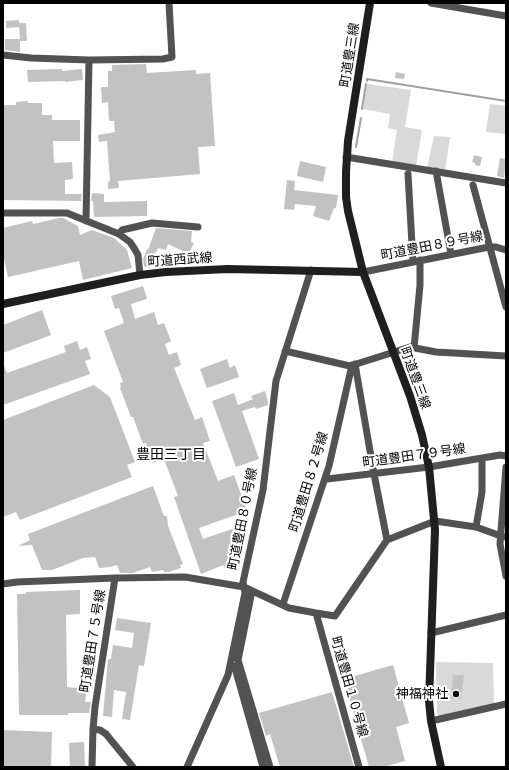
<!DOCTYPE html>
<html>
<head>
<meta charset="utf-8">
<style>
  body { margin:0 }
  #map { position:relative; width:509px; height:770px; overflow:hidden; background:#fff; font-family:Cabin,sans-serif }
  canvas { display:block }
  .frame { position:absolute; inset:0; border:4px solid #000; pointer-events:none }
</style>
</head>
<body>
<div id="map">
<canvas width="509" height="770"></canvas>
<div class="frame"></div>
</div>
<script>
const c = document.querySelector('canvas').getContext('2d');
c.lineJoin = 'round';
function fillPath(path, color) {
  c.fillStyle = color;
  c.fill(path, 'evenodd');
}
function shape(rows) {
  const path = new Path2D();
  for (const r of rows) {
    path.moveTo(r[0], r[1]);
    for (let i = 2; i < r.length; i += 2) path.lineTo(r[i], r[i + 1]);
  }
  return path;
}
function strokePath(path, color, width, dash) {
  c.strokeStyle = color;
  c.lineWidth = width;
  c.lineCap = dash ? 'butt' : 'round';
  c.setLineDash(dash || []);
  c.stroke(path);
}
function label(font, color, halo, rows, align = 'center') {
  c.font = font + ' Cabin,"Noto Sans JP",sans-serif';
  c.lineWidth = 4;
  c.setLineDash([]);
  c.textBaseline = 'middle';
  c.strokeStyle = halo;
  c.fillStyle = color;
  for (const [text, x, y, turn = 0] of rows) {
    c.save();
    c.translate(x, y);
    c.rotate((+turn || 0) * Math.PI / 180);
    c.textAlign = isNaN(turn) ? turn : align;
    if (halo) c.strokeText(text, 0, 0);
    c.fillText(text, 0, 0);
    c.restore();
  }
}
fillPath(shape([
  [367,84,411,90,405,127,422,130,416,166,392,162,397,130,388,128,390,114,363,109],
  [490,104,506,106,506,134,486,132],
  [434,136,450,137,445,171,427,168],
  [436,662,493,663,494,704,440,716,437,714]
]), '#d9d9d9');
strokePath(shape([
  [367,81,367,79,506,101],
  [362,109,366,84],
  [356,147,361,118]
]), '#a0a0a0', 2);
fillPath(shape([
  [19,20,19,27,6,28,6,21],
  [19,23,26,23,27,41,20,41],
  [5,39,20,39,20,52,5,50],
  [146,64,147,73,196,70,196,74,210,73,215,146,198,147,200,174,118,181,119,188,108,189,108,182,110,181,107,141,99,142,98,135,115,132,114,121,109,121,108,102,102,103,101,87,108,87,108,71,112,71,112,65],
  [62,69,62,71,82,69,83,80,65,82,65,81,28,82,27,70],
  [396,72,405,74,404,79,395,78],
  [28,101,28,103,42,103,42,115,52,115,52,120,80,120,80,141,53,141,54,163,72,162,73,179,65,180,65,194,82,194,81,201,3,200,3,105,16,105,16,102],
  [474,155,482,157,480,166,475,165,475,163,472,162],
  [500,158,506,159,504,178,497,176],
  [300,161,326,167,323,182,297,176],
  [287,180,295,181,294,190,338,195,336,208,334,208,329,221,313,216,316,206,295,204,294,210,284,209],
  [93,193,104,194,104,202,147,201,147,216,94,217,93,201,91,201,92,194],
  [59,218,63,218,78,226,80,235,92,230,114,238,127,250,132,268,83,280,79,261,8,277,3,254,3,228,32,221,33,224],
  [156,228,192,231,191,242,194,243,189,254,168,244,166,250,158,248,157,251,156,251,150,268,144,266,143,259,147,249,148,250],
  [143,286,147,299,131,304,135,319,154,312,158,325,164,323,171,341,165,344,169,355,177,352,181,365,174,368,195,420,202,417,210,441,203,443,218,481,234,475,247,511,199,528,203,539,235,528,244,553,238,556,240,561,224,567,223,565,201,574,174,497,178,496,164,459,153,463,146,443,143,444,133,417,131,417,120,388,121,387,120,383,123,382,104,331,124,323,119,308,115,309,111,296],
  [42,310,51,335,3,353,3,325],
  [77,341,80,350,87,347,91,359,85,361,90,374,3,405,3,363,7,373,66,352,64,346],
  [227,359,230,368,235,365,239,377,207,388,200,369],
  [94,385,110,397,135,462,127,465,132,477,20,520,16,512,3,517,3,420],
  [265,391,268,402,268,405,256,409,255,407,242,411,259,459,236,467,212,401,234,393,238,405,253,399,251,396],
  [153,486,164,516,167,516,168,526,183,564,180,565,181,568,169,572,164,572,163,570,152,572,150,567,133,573,120,573,117,565,110,567,99,568,95,557,83,558,52,570,42,570,32,545,18,546,30,540,28,534],
  [80,590,80,614,66,615,67,687,87,689,85,702,91,702,89,713,68,713,68,715,19,715,17,594,26,594,26,592],
  [117,618,151,623,144,666,139,665,130,720,122,719,126,692,114,690,112,717,103,716,108,659,111,659,113,645,132,648,134,633,115,630],
  [393,665,409,723,396,727,405,761,383,767,369,767,344,679],
  [453,675,464,675,461,699,451,699],
  [332,692,354,767,280,767,270,734,266,736,259,713],
  [3,730,52,732,51,767,3,767],
  [84,742,85,767,70,767,69,743]
]), '#c2c2c2');
strokePath(shape([
  [431,3,506,16],
  [3,55,31,58,89,60,163,59,172,57,169,3],
  [346,157,506,183],
  [436,171,451,254],
  [408,174,413,262],
  [473,185,506,307],
  [3,213,67,213,119,234,130,242,134,248,138,255,140,275],
  [86,221,89,60],
  [119,234,122,230,152,223,198,227],
  [363,272,489,247,496,247,506,250],
  [414,348,420,285,420,260],
  [285,351,350,366,410,347,436,352,506,356],
  [355,364,374,474,387,540],
  [506,467,500,544,506,576],
  [325,479,327,479,429,467,500,455,506,456],
  [476,527,482,492,482,458],
  [3,584,17,582,115,578],
  [252,591,238,660,270,767],
  [283,604,329,466,352,365],
  [316,613,359,767],
  [431,633,506,615],
  [231,664,235,668,263,767],
  [431,721,506,704],
  [93,729,100,730,106,734,133,767],
  [92,767,93,729,95,707,115,578,185,577,244,587,289,608,316,613,335,616,387,540,435,521,476,527,501,536,506,537],
  [187,767,228,675,245,593,243,582,263,490,276,381,311,270]
]), '#525252', 7);
strokePath(shape([
  [370,3,348,141,346,172,346,197,348,211,363,272,410,396,422,435,429,467,435,530,429,701,431,721,441,767],
  [3,304,140,275,166,272,228,269,363,272]
]), '#1f1f1f', 8);
for (const [x, y, r, color] of [
  [456,694,4,"#000"]
]) {
  const dot = new Path2D();
  dot.arc(x, y, r, 0, 2 * Math.PI);
  c.fillStyle = color;
  c.fill(dot);
  strokePath(dot, '#fff', 1.5);
}
label('13px', '#000', '#fff', [
  ["町道豊三線",350,55,-81],
  ["町道豊田８９号線",432,246,-11],
  ["町道西武線",180,260,-4],
  ["町道豊三線",415,378,70],
  ["町道豊田７９号線",414,456,-8],
  ["町道豊田８２号線",309,482,-73],
  ["町道豊田８０号線",243,519,-79],
  ["町道豊田７５号線",93,641,-81],
  ["町道豊田１０号線",349,687,74]
]);
label('13px', '#000', '#fff', [
  ["神福神社",448,694]
], 'right');
label('14px', '#000', '#fff', [
  ["豊田三丁目",171,455]
]);
</script>
</body>
</html>
